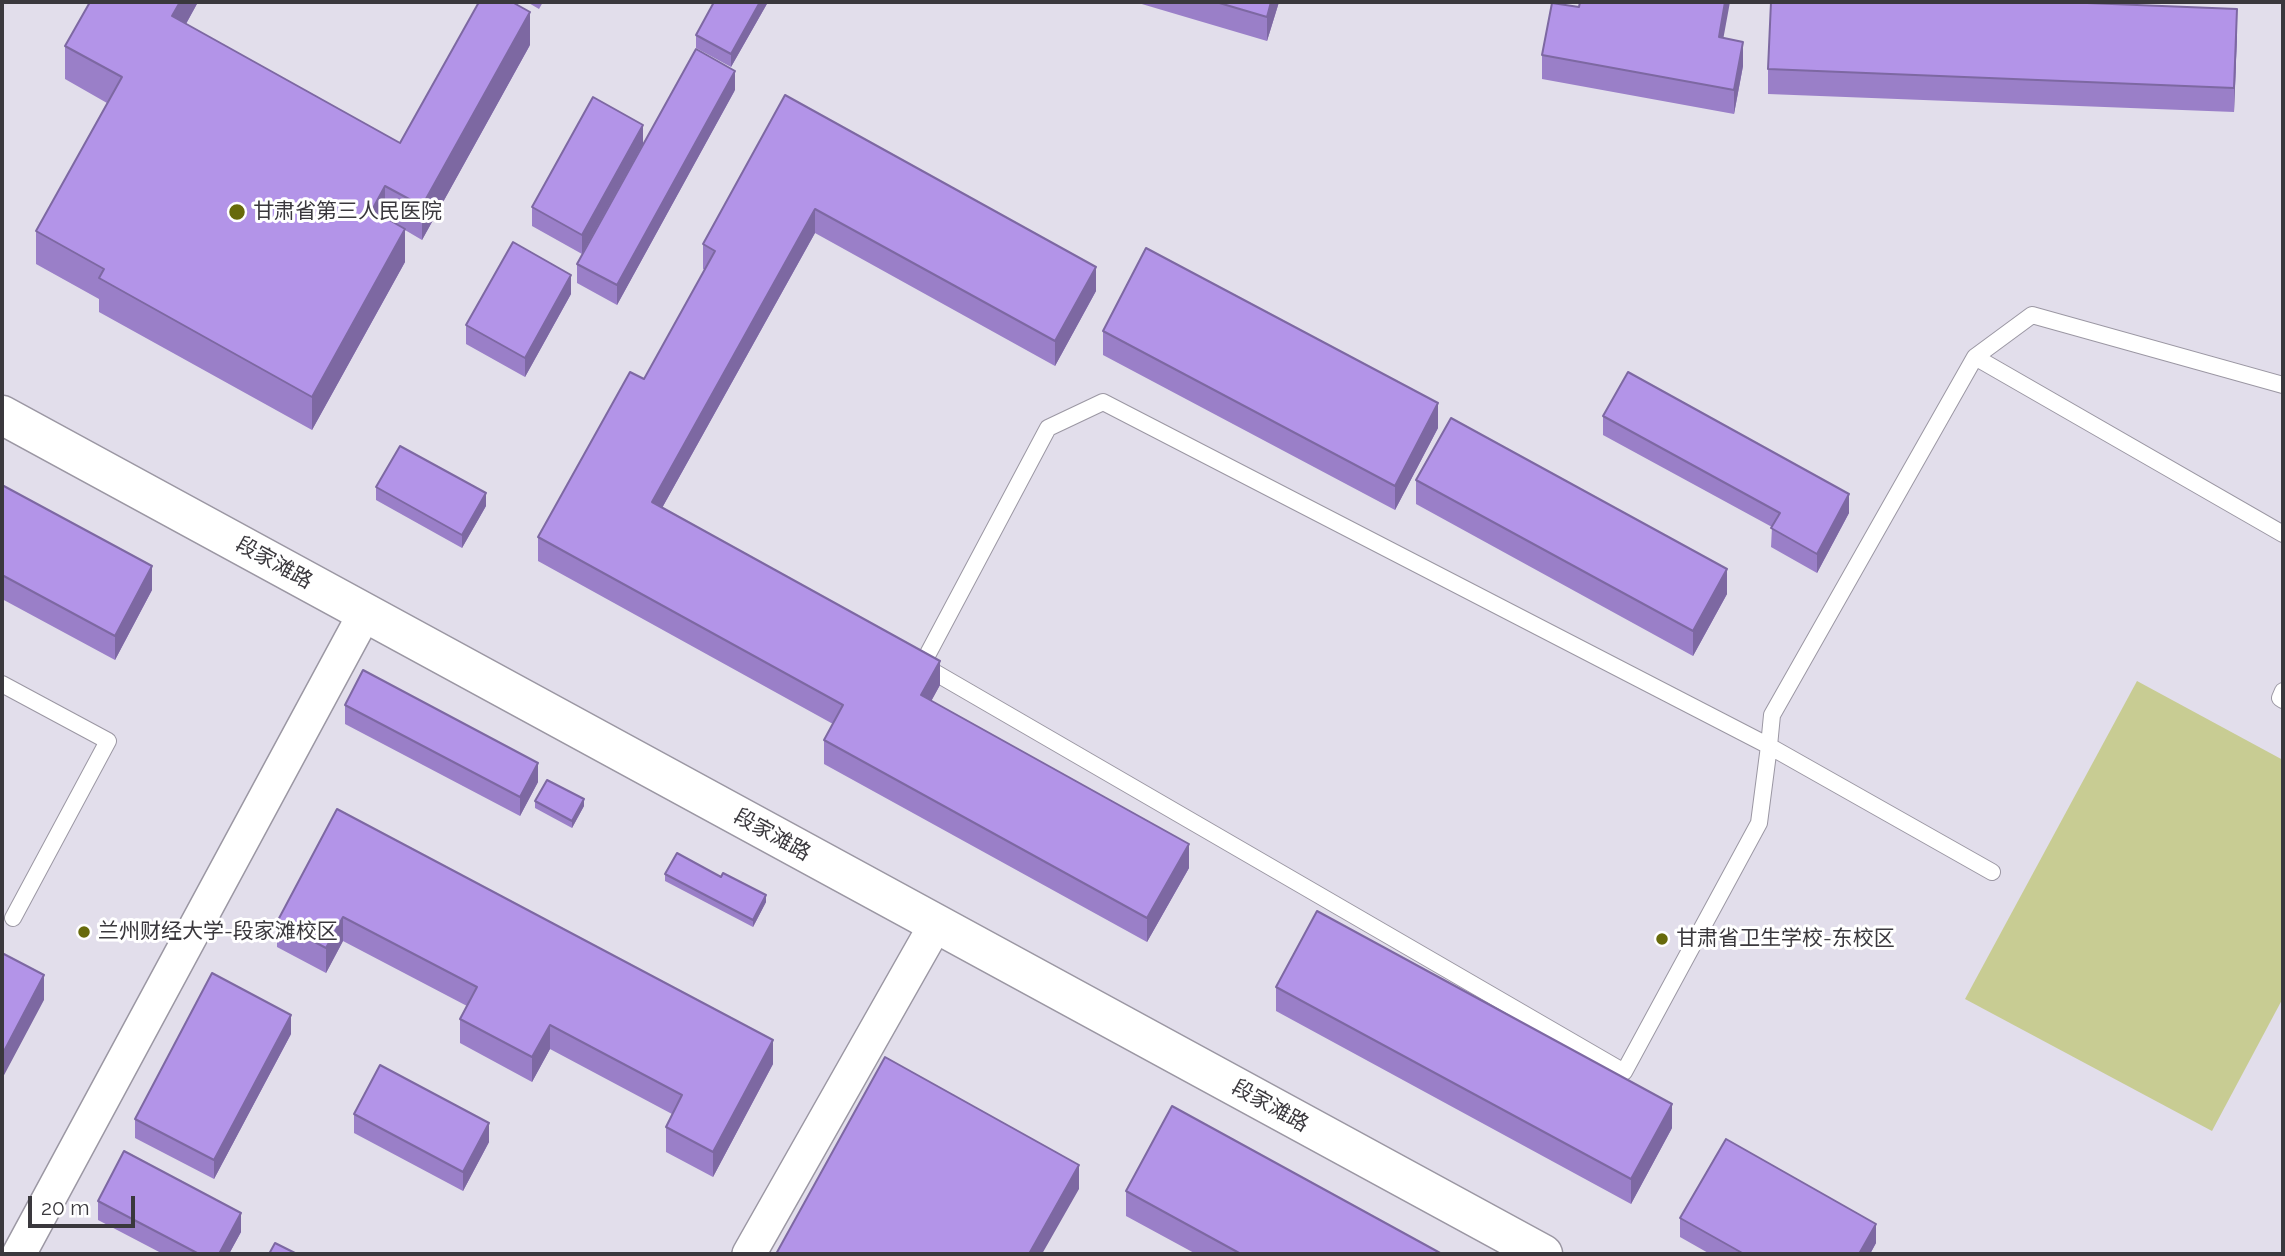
<!DOCTYPE html>
<html>
<head>
<meta charset="utf-8">
<style>
  body { margin:0 }
  #map { position:relative; width:2285px; height:1256px; overflow:hidden; background:#e2deeb; font-family:Raleway,sans-serif }
  canvas { display:block }
  .frame { position:absolute; inset:0; border:4px solid #3a383d; pointer-events:none }
  .scale { position:absolute; left:28px; top:1196px; width:107px; height:32px; box-sizing:border-box; border:4px solid #3a383d; border-top:0; padding-left:9px; font-size:21px; line-height:24px; white-space:nowrap; color:#3a383d; -webkit-text-stroke:5px #fff; paint-order:stroke }
</style>
</head>
<body>
<div id="map">
<canvas width="2285" height="1256"></canvas>
<div class="frame"></div>
<div class="scale">20 m</div>
</div>
<script>
const c = document.querySelector('canvas').getContext('2d');
c.lineJoin = 'round';
function fillPath(path, color) {
  c.fillStyle = color;
  c.fill(path, 'evenodd');
}
function shape(rows) {
  const path = new Path2D();
  for (const r of rows) {
    path.moveTo(r[0], r[1]);
    for (let i = 2; i < r.length; i += 2) path.lineTo(r[i], r[i + 1]);
  }
  return path;
}
function strokePath(path, color, width, dash) {
  c.strokeStyle = color;
  c.lineWidth = width;
  c.lineCap = dash ? 'butt' : 'round';
  c.setLineDash(dash || []);
  c.stroke(path);
}
function label(font, color, halo, rows, align = 'center') {
  c.font = font + ' Raleway,"Noto Sans SC",sans-serif';
  c.lineWidth = 6;
  c.setLineDash([]);
  c.textBaseline = 'middle';
  c.strokeStyle = halo;
  c.fillStyle = color;
  for (const [text, x, y, turn = 0] of rows) {
    c.save();
    c.translate(x, y);
    c.rotate((+turn || 0) * Math.PI / 180);
    c.textAlign = isNaN(turn) ? turn : align;
    if (halo) c.strokeText(text, 0, 0);
    c.fillText(text, 0, 0);
    c.restore();
  }
}
fillPath(shape([
  [2137,681,2283,760,2283,998,2212,1131,1965,999]
]), '#c8cc93');
const service = shape([
  [1975,357,2283,534],
  [2,684,108,741,13,918],
  [2283,691,2280,698,2283,700],
  [1992,872,1769,746,1103,402,1048,428,922,665,1624,1072,1759,823,1769,746,1772,715,1975,357,2032,315,2283,385]
]);
const minor = shape([
  [19,1254,365,613],
  [749,1254,936,924]
]);
const secondary = shape([
  [2,415,1543,1254]
]);
strokePath(service, '#9b97a3', 18);
strokePath(minor, '#9b97a3', 36);
strokePath(secondary, '#9b97a3', 41);
strokePath(service, '#fff', 16);
strokePath(minor, '#fff', 33);
strokePath(secondary, '#fff', 38);
fillPath(shape([
  [90,2,198,2,186,24,400,143,530,45,422,240,405,230,405,262,312,430,99,312,99,299,36,264,36,231,107,103,65,79,65,46],
  [527,2,543,2,539,9],
  [768,2,731,67,696,48,696,35],
  [1135,2,1279,2,1267,41],
  [2237,33,2234,112,1768,94,1768,69],
  [1723,38,1743,66,1734,114,1542,79,1542,55],
  [735,90,617,305,577,283,577,264],
  [785,95,1096,291,1055,366,815,233,662,508,940,685,931,701,1189,868,1147,942,824,764,824,740,833,724,538,561,538,537,644,379,705,270,703,269,703,244],
  [643,125,582,254,532,226,532,207],
  [571,294,525,377,466,344,466,325],
  [1103,331,1438,428,1395,510,1103,355],
  [1603,416,1849,513,1817,573,1771,547,1772,527,1603,435],
  [1416,480,1727,594,1693,656,1416,504],
  [2,485,152,590,115,660,2,599],
  [376,487,486,506,462,548,376,500],
  [345,705,538,782,520,816,345,724],
  [535,801,584,806,572,828,535,808],
  [337,809,773,1064,713,1177,666,1152,666,1127,672,1114,550,1049,532,1082,460,1043,460,1019,467,1006,343,941,326,973,277,947,277,922],
  [665,874,766,902,753,927,665,881],
  [1276,987,1672,1128,1631,1204,1276,1011],
  [291,1034,214,1179,135,1138,135,1119],
  [354,1114,489,1142,463,1191,354,1133],
  [1126,1191,1442,1254,1196,1254,1126,1216],
  [98,1201,241,1232,229,1254,163,1254,98,1220],
  [1680,1218,1876,1243,1870,1254,1710,1254,1680,1237]
]), '#9a7fc8');
fillPath(shape([
  [180,2,198,2,172,49,172,16],
  [760,2,768,2,731,67,731,54],
  [1271,2,1279,2,1267,41,1267,17],
  [1725,2,1730,2,1719,62,1719,37],
  [2237,9,2237,33,2234,112,2234,88],
  [530,12,530,45,422,240,422,206],
  [1743,42,1743,66,1734,114,1734,90],
  [735,71,735,90,617,305,617,285],
  [643,125,643,144,582,254,582,235],
  [385,186,385,219,372,210],
  [815,209,815,233,652,526,652,502],
  [405,229,405,262,312,430,312,397],
  [1096,267,1096,291,1055,366,1055,341],
  [571,275,571,294,525,377,525,358],
  [1438,403,1438,428,1395,510,1395,486],
  [486,493,486,506,462,548,462,535],
  [1849,494,1849,513,1817,573,1817,554],
  [152,566,152,590,115,660,115,636],
  [1727,569,1727,594,1693,656,1693,631],
  [940,661,940,685,921,720,921,695],
  [538,763,538,782,520,816,520,797],
  [584,799,584,806,572,828,572,821],
  [1189,844,1189,868,1147,942,1147,918],
  [766,895,766,902,753,927,753,920],
  [343,917,343,941,326,973,326,948],
  [44,975,44,1000,2,1079,2,1055],
  [291,1015,291,1034,214,1179,214,1160],
  [550,1025,550,1049,532,1082,532,1057],
  [773,1040,773,1064,713,1177,713,1152],
  [1672,1104,1672,1128,1631,1204,1631,1179],
  [489,1123,489,1142,463,1191,463,1172],
  [1079,1165,1079,1189,1042,1254,1029,1254],
  [241,1213,241,1232,229,1254,219,1254],
  [1876,1224,1876,1243,1870,1254,1859,1254]
]), '#7d68a2');
const building = shape([
  [90,2,180,2,172,16,400,143,479,2,512,2,530,12,422,206,385,186,372,210,405,229,312,397,99,278,104,269,36,231,122,77,65,46,90,2],
  [714,2,760,2,731,54,696,35,714,2],
  [1216,2,1271,2,1267,17,1216,2],
  [1580,2,1725,2,1719,37,1743,42,1734,90,1542,55,1552,3,1579,7,1580,2],
  [1771,2,2062,2,2237,9,2234,88,1768,69,1771,2],
  [696,49,735,71,617,285,577,264,696,49],
  [785,95,1096,267,1055,341,815,209,652,502,940,661,921,695,1189,844,1147,918,824,740,843,705,538,537,630,372,644,379,715,251,703,244,785,95],
  [593,97,643,125,582,235,532,207,593,97],
  [513,242,571,275,525,358,466,325,513,242],
  [1146,248,1438,403,1395,486,1103,331,1146,248],
  [1628,372,1849,494,1817,554,1771,528,1780,513,1603,416,1628,372],
  [1451,418,1727,569,1693,631,1416,480,1451,418],
  [400,446,486,493,462,535,376,487,400,446],
  [2,485,152,566,115,636,2,575,2,485],
  [363,670,538,763,520,797,345,705,363,670],
  [547,780,584,799,572,821,535,801,547,780],
  [337,809,773,1040,713,1152,666,1127,682,1095,550,1025,532,1057,460,1019,477,987,343,917,326,948,277,922,337,809],
  [677,853,721,877,723,873,766,895,753,920,665,874,677,853],
  [1317,911,1672,1104,1631,1179,1276,987,1317,911],
  [2,953,44,975,2,1055,2,953],
  [212,973,291,1015,214,1160,135,1119,212,973],
  [885,1057,1079,1165,1029,1254,776,1254,885,1057],
  [380,1065,489,1123,463,1172,354,1114,380,1065],
  [1172,1106,1442,1254,1241,1254,1126,1191,1172,1106],
  [1726,1139,1876,1224,1859,1254,1744,1254,1680,1218,1726,1139],
  [124,1151,241,1213,219,1254,199,1254,98,1201,124,1151],
  [275,1243,297,1254,269,1254,275,1243]
]);
fillPath(building, '#b394e8');
strokePath(building, '#7d68a2', 2);
for (const [x, y, r, color] of [
  [237,212,9,"#676a0b"],
  [84,932,7,"#676a0b"],
  [1662,939,7,"#676a0b"]
]) {
  const dot = new Path2D();
  dot.arc(x, y, r, 0, 2 * Math.PI);
  c.fillStyle = color;
  c.fill(dot);
  strokePath(dot, '#fff', 2.5);
}
label('21px', '#3a383d', '#fff', [
  ["甘肃省第三人民医院",253,212],
  ["兰州财经大学-段家滩校区",98,932],
  ["甘肃省卫生学校-东校区",1676,939]
], 'left');
label('21px', '#3a383d', '#fff', [
  ["段家滩路",274,563,29],
  ["段家滩路",772,835,29],
  ["段家滩路",1270,1106,29]
]);
</script>
</body>
</html>
